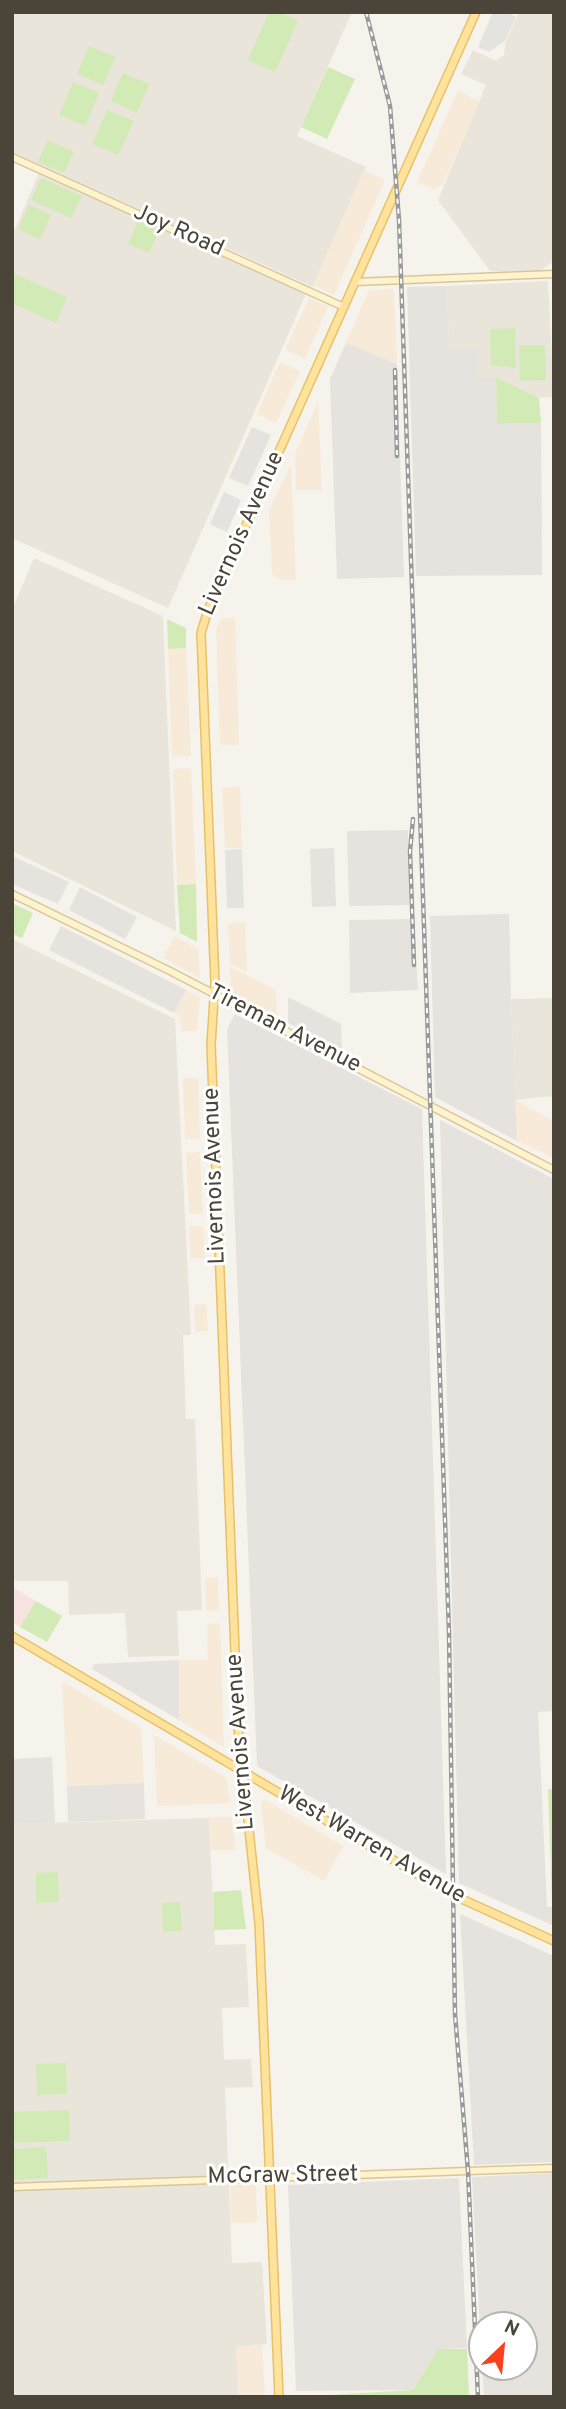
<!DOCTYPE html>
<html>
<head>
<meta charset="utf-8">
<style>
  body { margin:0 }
  #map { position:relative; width:566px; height:2409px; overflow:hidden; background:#f6f3ec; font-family:Overpass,sans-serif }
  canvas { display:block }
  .frame { position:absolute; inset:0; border:14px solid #4b4439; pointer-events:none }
  .north { position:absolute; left:468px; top:2311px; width:70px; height:70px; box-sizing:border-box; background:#fff; border:2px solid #b7b4b0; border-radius:50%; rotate:26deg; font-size:19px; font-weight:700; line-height:28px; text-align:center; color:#4b4439 }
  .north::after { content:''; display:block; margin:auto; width:24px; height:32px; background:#fc3f1d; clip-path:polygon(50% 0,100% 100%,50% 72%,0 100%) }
</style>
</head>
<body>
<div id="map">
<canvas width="566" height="2409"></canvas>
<div class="frame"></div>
<div class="north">N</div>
</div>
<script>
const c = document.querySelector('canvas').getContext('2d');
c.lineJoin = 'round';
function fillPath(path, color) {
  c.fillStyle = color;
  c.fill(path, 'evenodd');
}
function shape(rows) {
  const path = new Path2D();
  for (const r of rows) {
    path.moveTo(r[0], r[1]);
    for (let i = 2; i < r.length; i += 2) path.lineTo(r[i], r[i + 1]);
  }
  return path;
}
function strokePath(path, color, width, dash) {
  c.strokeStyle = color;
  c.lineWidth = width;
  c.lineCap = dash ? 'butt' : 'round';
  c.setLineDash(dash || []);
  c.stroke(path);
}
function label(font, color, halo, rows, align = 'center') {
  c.font = font + ' Overpass,sans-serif';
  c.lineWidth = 6;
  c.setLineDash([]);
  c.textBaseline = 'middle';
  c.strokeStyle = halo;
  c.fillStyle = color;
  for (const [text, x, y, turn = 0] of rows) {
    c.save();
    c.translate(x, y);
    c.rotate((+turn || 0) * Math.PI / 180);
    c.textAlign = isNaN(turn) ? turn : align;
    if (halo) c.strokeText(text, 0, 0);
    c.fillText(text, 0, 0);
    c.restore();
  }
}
fillPath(shape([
  [12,12,352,12,297,136,366,167,313,287,12,152],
  [519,12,554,12,554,261,538,272,490,271,438,200,486,85,461,74,473,50,496,61,504,55,506,41],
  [39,173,306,294,168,608,12,538,12,236],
  [548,281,554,397,539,398,496,377,478,378,449,348,447,286],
  [34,558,163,616,176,931,12,851,12,610],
  [12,939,175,1019,191,1335,183,1335,186,1419,195,1419,202,1610,177,1611,179,1656,128,1657,125,1613,69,1615,68,1581,12,1581],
  [554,998,554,1096,515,1100,511,999],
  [209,1818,215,1945,246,1944,249,2007,222,2008,224,2060,251,2059,253,2087,225,2088,232,2263,262,2262,267,2344,236,2347,239,2397,12,2397,12,1824]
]), '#eae5da');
fillPath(shape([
  [458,91,480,101,443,184,435,190,417,182],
  [364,170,385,180,334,295,313,285],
  [394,289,397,364,346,343,369,290],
  [309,298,328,306,305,359,285,350],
  [280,362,300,371,276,423,257,414],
  [318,402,322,490,296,490,295,454],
  [291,465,296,580,284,580,272,575,269,510],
  [222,618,235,618,239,745,220,745,216,629],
  [186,648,191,756,172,757,168,649],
  [191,768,196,884,177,885,173,769],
  [240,787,242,848,225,848,222,788],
  [245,922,247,972,230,964,228,923],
  [174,936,198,949,200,978,163,958],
  [230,967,276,990,277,1017,231,994],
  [186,990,200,997,197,1031,181,1031,180,1017,174,1013],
  [183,1078,198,1078,200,1139,185,1139],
  [515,1100,554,1121,554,1158,517,1141],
  [200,1152,203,1214,189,1214,186,1153],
  [189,1226,203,1226,205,1258,190,1258],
  [206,1304,208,1331,195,1332,194,1305],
  [218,1577,219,1611,206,1611,205,1578],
  [220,1623,224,1747,179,1720,179,1660,208,1660,207,1624],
  [62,1681,141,1728,144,1783,67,1786],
  [154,1735,227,1778,230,1803,157,1806],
  [264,1799,343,1846,324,1881,266,1848,261,1803],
  [231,1817,236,1850,211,1850,209,1818],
  [256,2184,257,2222,231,2223,230,2185],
  [262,2345,265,2397,239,2397,236,2347]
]), '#f7ead8');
fillPath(shape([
  [447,286,449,348,477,349,478,377,496,377,497,424,541,423,542,575,416,576,407,287],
  [346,343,397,364,404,577,337,579,330,379],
  [252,427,271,435,248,486,229,478],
  [408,830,409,905,349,906,347,831],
  [334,848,336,906,312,907,310,849],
  [12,856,69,882,58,904,12,884],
  [80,887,137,917,125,939,69,910],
  [509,914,511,1002,517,1141,435,1097,430,916],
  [414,919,418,990,350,993,349,920],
  [61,926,186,990,174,1013,49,950],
  [288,997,341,1024,342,1051,288,1023],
  [235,1014,422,1109,446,1874,257,1766,227,1029],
  [440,1120,554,1179,554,1711,538,1712,547,1907,554,1907,554,1926,459,1883],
  [179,1660,179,1720,92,1669,94,1664],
  [52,1757,55,1823,12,1824,12,1759],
  [144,1783,145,1819,68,1822,67,1786],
  [460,1914,554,1956,554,2162,474,2165],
  [554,2173,554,2397,484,2397,482,2367,524,2367,524,2325,482,2325,482,2367,472,2177],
  [459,2178,467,2348,438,2349,413,2390,296,2391,288,2185]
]), '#e6e2dd');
fillPath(shape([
  [12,1587,36,1601,20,1627,12,1622]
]), '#f6e3e0');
fillPath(shape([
  [269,12,278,12,298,21,275,72,248,60],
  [89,46,116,57,103,85,77,74],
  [328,67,355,79,327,139,301,127],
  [123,73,149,84,137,113,111,101],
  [73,82,99,93,85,126,59,115],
  [107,110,134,121,118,155,92,144],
  [48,140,74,152,64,173,38,162],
  [41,178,82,196,71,218,31,200],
  [29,205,51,215,40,239,18,229],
  [138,221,159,230,149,253,128,244],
  [12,273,67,297,56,323,12,303],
  [515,328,516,368,491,365,490,329],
  [519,345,545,345,546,380,520,381],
  [496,377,539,398,541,423,497,424],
  [167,619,186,628,186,648,168,649],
  [196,884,197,942,180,933,177,885],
  [12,903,33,913,22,938,12,934],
  [36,1601,62,1616,47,1642,20,1627],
  [548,1789,554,1789,554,1902,552,1902],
  [58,1872,59,1902,36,1903,36,1873],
  [241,1890,246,1929,214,1930,213,1892],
  [180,1902,182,1931,163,1932,162,1903],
  [66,2063,67,2094,37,2095,36,2064],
  [69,2110,70,2141,12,2143,12,2112],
  [46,2147,48,2178,12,2180,12,2149],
  [438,2349,467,2349,469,2397,296,2397,413,2390]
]), '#d2eab5');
fillPath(shape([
  [493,12,506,12,516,17,505,41,489,52,478,47],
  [224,492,241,500,227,532,210,524],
  [242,849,244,908,227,908,225,850]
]), '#e5e3e0');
const secondary = shape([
  [12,157,344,307],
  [355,282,554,274],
  [12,894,168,970,554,1170],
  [12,2187,554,2168]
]);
const primary = shape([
  [12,1636,453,1895,554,1941],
  [279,2397,259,1923,238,1727,211,1045,215,983,201,633,208,610,476,12]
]);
strokePath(secondary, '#d6c79b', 9);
strokePath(primary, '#e6c16a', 10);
strokePath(secondary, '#fff3cd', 6);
strokePath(primary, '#ffe39c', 7);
const rail = shape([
  [366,12,390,106,399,220,449,1633,455,2014,468,2171,478,2397],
  [395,370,397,456],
  [413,819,410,851,414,965]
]);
strokePath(rail, '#9a9a9a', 4.5);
strokePath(rail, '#fff', 2, [5]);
label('23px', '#4b4439', '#fff', [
  ["Joy Road",178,232,24],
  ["Livernois Avenue",243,534,-66],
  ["Tireman Avenue",284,1030,27],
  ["Livernois Avenue",216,1176,-92],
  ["Livernois Avenue",242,1742,-94],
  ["West Warren Avenue",371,1846,30],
  ["McGraw Street",283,2177,-1]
]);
</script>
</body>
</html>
